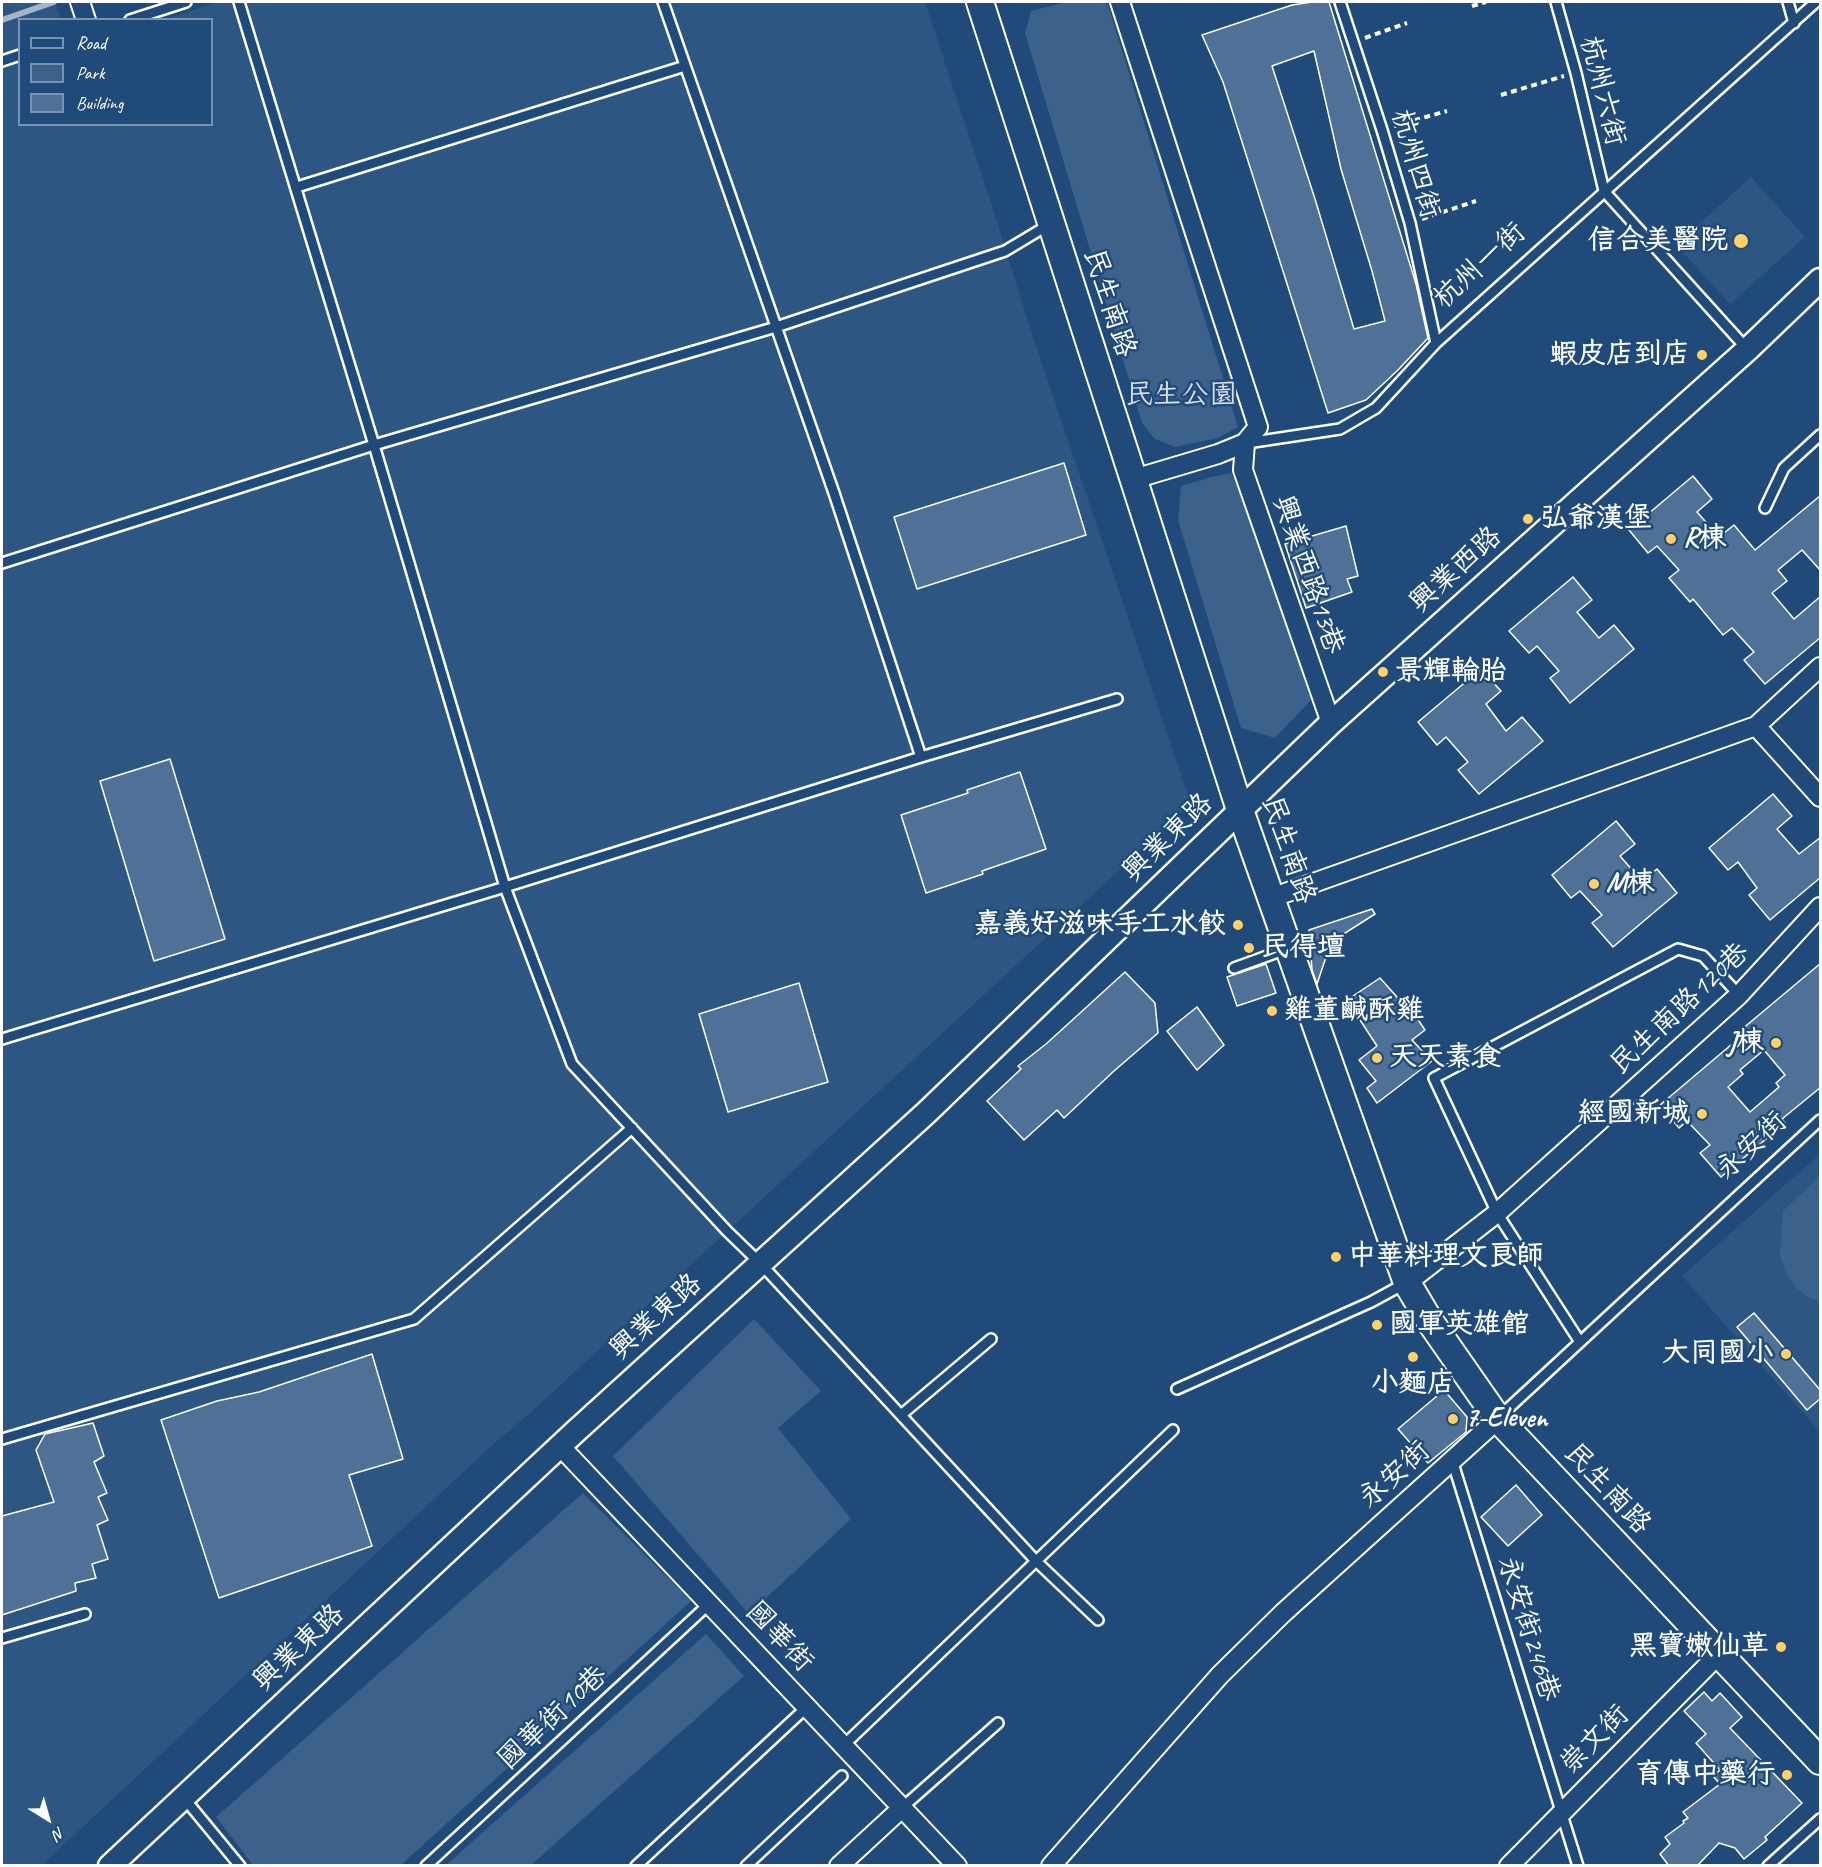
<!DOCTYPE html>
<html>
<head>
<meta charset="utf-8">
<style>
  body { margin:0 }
  #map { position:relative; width:1822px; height:1867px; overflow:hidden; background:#1f4a7a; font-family:Caveat,sans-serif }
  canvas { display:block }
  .frame { position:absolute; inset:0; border:3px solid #fff; pointer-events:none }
  .legend { position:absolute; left:18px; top:18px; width:195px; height:108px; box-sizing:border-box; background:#1f4a7a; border:2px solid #7992af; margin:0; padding:8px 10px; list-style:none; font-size:18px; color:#fff }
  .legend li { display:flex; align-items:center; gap:12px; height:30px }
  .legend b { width:30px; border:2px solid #7992af }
  .north { position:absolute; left:18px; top:1789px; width:60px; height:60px; -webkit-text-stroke:4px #1f4a7a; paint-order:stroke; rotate:143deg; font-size:16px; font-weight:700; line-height:24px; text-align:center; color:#fff }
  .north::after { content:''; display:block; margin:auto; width:21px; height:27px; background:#fff; clip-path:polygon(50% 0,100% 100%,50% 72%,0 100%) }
</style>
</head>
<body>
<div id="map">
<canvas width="1822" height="1867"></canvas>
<div class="frame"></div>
<ul class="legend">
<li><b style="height:8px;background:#1f4a7a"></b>Road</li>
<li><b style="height:16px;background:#3c618b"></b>Park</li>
<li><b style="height:16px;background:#507197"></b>Building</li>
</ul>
<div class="north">N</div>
</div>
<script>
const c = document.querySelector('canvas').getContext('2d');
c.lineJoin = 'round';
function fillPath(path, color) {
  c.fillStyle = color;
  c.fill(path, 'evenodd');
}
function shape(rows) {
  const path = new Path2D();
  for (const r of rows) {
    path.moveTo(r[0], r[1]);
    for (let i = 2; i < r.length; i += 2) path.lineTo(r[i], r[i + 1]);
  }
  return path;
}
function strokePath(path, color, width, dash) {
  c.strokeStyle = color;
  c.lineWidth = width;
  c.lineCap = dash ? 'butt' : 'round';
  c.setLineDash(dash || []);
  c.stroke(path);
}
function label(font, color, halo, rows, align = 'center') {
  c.font = font + ' Caveat,"LXGW WenKai TC",sans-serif';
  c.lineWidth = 5;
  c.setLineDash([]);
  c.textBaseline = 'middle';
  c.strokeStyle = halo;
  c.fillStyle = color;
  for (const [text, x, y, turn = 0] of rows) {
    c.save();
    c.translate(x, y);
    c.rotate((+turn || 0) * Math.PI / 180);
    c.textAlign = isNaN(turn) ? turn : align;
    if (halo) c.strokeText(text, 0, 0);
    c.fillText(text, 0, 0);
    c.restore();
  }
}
fillPath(shape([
  [2,2,55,2,61,19,20,20,20,124,212,124,212,20,167,19,216,2,925,2,993,209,1032,334,1191,804,529,1414,489,1448,42,1865,2,1866],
  [1751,177,1805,237,1730,304,1676,245],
  [1820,1154,1820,1432,1682,1276]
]), '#2e5683');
fillPath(shape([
  [1067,2,1103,2,1108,5,1238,427,1218,438,1175,447,1155,439,1142,423,1025,33,1031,11],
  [1231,473,1244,503,1311,700,1275,738,1241,728,1178,520,1181,486,1211,477],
  [1820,1176,1820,1302,1810,1298,1796,1288,1785,1271,1780,1254,1783,1211],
  [754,1319,821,1391,778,1428,851,1519,749,1614,613,1456],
  [583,1493,691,1601,401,1865,253,1865,216,1817],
  [706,1634,744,1676,531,1865,446,1865]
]), '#3c618b');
strokePath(shape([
  [2,20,54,2]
]), '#a3b5c8', 6);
const building = shape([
  [1312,2,1329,2,1416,284,1428,338,1398,370,1366,400,1328,413,1223,82,1202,35,1292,5,1312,2],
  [1314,51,1341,169,1372,271,1385,321,1354,329,1315,199,1272,66,1314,51],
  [1064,463,1086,535,917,589,894,517,1064,463],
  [1693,476,1712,499,1697,512,1719,537,1734,525,1755,550,1821,495,1821,571,1802,550,1778,570,1787,581,1772,593,1794,619,1821,596,1821,637,1765,684,1744,660,1754,652,1732,628,1723,635,1693,599,1690,602,1669,578,1679,570,1657,546,1648,553,1629,530,1693,476],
  [1346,526,1358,576,1347,579,1352,592,1306,608,1285,544,1346,526],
  [1573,577,1592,600,1577,612,1599,638,1614,625,1634,649,1570,703,1550,678,1559,671,1537,646,1529,653,1509,631,1573,577],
  [1481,669,1501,691,1486,704,1506,731,1522,717,1543,741,1479,794,1458,770,1468,762,1446,737,1437,745,1418,722,1481,669],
  [170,759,225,939,154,961,100,781,170,759],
  [1020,772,1046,849,982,871,983,874,926,893,901,815,968,793,967,790,1020,772],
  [1773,794,1792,816,1777,829,1799,854,1821,837,1821,877,1770,920,1749,895,1757,888,1738,862,1728,870,1709,848,1773,794],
  [1616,821,1635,844,1620,856,1642,881,1657,869,1677,893,1613,947,1592,923,1602,915,1580,891,1571,898,1552,875,1616,821],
  [1372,909,1375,914,1331,942,1317,984,1312,970,1309,930,1372,909],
  [1821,963,1821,1087,1782,1119,1785,1123,1721,1177,1700,1153,1710,1145,1687,1121,1679,1128,1660,1105,1738,1039,1735,1035,1821,963],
  [1764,1050,1785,1075,1776,1083,1779,1087,1750,1112,1728,1087,1743,1074,1740,1070,1764,1050],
  [1266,964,1276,993,1237,1006,1227,977,1266,964],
  [1125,972,1155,1003,1158,1033,1114,1071,1064,1118,1057,1110,1024,1140,987,1101,1021,1069,1018,1066,1046,1044,1125,972],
  [1380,978,1414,1016,1415,1015,1425,1030,1412,1040,1432,1061,1377,1103,1367,1088,1376,1081,1359,1060,1377,1046,1347,1000,1380,978],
  [799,983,828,1082,728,1112,699,1014,799,983],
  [1197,1007,1224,1045,1197,1070,1167,1031,1197,1007],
  [1754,1313,1821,1391,1821,1398,1807,1410,1737,1327,1754,1313],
  [372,1354,403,1459,349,1475,372,1546,219,1598,161,1420,217,1401,259,1392,372,1354],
  [1444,1390,1467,1417,1466,1432,1428,1463,1398,1429,1444,1390],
  [93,1423,104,1456,94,1462,107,1493,98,1497,108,1520,97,1525,108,1559,92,1564,96,1578,75,1583,76,1591,2,1615,2,1516,54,1502,36,1450,45,1434,93,1423],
  [1516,1485,1542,1515,1508,1546,1481,1517,1516,1485],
  [1704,1692,1712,1701,1720,1693,1742,1717,1730,1728,1802,1803,1765,1837,1767,1840,1744,1859,1735,1848,1719,1843,1697,1866,1669,1866,1660,1854,1670,1844,1665,1837,1684,1823,1683,1821,1688,1818,1683,1812,1720,1784,1713,1776,1720,1770,1696,1743,1706,1734,1684,1711,1704,1692]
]);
fillPath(building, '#507197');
strokePath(building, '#fff', 1.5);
const service = shape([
  [239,2,374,445,505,887,572,1064,727,1231,761,1264,1036,1561,1098,1620],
  [663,2,834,493,921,757],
  [1340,2,1382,130,1410,223,1436,343],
  [1556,2,1576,73,1604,191,1747,349],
  [1788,2,1794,23],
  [130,20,186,2],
  [2,61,20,55],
  [297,187,685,66],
  [1247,443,1340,429,1376,408,1436,343,1816,2],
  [1765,508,1784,468,1820,435],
  [2,563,374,445,776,327,1005,251,1050,224],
  [1234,968,1289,948],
  [2,1039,505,887,921,757,1117,699],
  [1580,1342,1497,1213,1434,1078,1678,949,1703,956,1739,995],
  [1177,1389,1371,1302,1404,1284],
  [901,1415,991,1339],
  [1499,1417,1820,1120],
  [2,1439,414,1319,632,1128],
  [1452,1460,1578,1866],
  [2,1638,85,1614],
  [844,1745,1173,1430],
  [184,1798,240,1866],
  [903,1807,998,1723],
  [426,1866,710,1603],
  [636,1866,808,1706],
  [746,1866,842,1776],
  [1768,1866,1820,1819]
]);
const minor = shape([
  [80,2,86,20],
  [1120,2,1258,427,1245,443,1218,454,1134,479],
  [1245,443,1243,470,1331,723],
  [1756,726,1820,797],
  [1271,898,1756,726,1820,667],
  [1407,1283,1497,1213,1739,995,1820,907],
  [560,1446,957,1866],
  [839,1866,903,1807],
  [1051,1866,1220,1675,1283,1613,1498,1419],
  [1509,1866,1720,1653]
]);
const tertiary = shape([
  [110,1866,576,1431,926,1113,1331,723,1748,349,1820,280]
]);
const secondary = shape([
  [980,2,1240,810,1407,1283,1429,1320,1498,1419,1820,1761]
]);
strokePath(service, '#fff', 14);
strokePath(minor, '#fff', 22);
strokePath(tertiary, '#fff', 27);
strokePath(secondary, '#fff', 30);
strokePath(shape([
  [1472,6,1486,2],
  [1365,38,1407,23],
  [1501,95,1564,76],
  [1394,126,1447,111],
  [1422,219,1476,201]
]), '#fff', 4, [6, 4.5]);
strokePath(service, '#1f4a7a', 9);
strokePath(minor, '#1f4a7a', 18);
strokePath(tertiary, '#1f4a7a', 22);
strokePath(secondary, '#1f4a7a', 26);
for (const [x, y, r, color] of [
  [1741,241,8,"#ffd166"],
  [1702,355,6,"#ffd166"],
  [1528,519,6,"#ffd166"],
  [1671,539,6,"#ffd166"],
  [1383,672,6,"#ffd166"],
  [1594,884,6,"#ffd166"],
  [1238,925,6,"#ffd166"],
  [1249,948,6,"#ffd166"],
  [1272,1011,6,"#ffd166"],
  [1776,1043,6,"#ffd166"],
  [1377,1058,6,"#ffd166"],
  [1702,1114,6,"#ffd166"],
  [1336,1257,6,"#ffd166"],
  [1377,1325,6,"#ffd166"],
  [1786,1354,6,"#ffd166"],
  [1413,1357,6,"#ffd166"],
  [1453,1419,6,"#ffd166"],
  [1781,1647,6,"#ffd166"],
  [1787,1775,6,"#ffd166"]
]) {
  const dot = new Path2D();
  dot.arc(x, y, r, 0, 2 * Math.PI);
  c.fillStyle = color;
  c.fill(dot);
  strokePath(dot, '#1f4a7a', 2);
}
label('28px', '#fff', '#1f4a7a', [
  ["杭州六街",1602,91,76],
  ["杭州四街",1415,164,74],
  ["杭州一街",1480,266,-42],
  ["民生南路",1109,303,72],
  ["興業西路",1456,570,-42],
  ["興業西路13巷",1308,575,71],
  ["興業東路",1168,838,-44],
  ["民生南路",1288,850,71],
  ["民生南路120巷",1680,1009,-43],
  ["永安街",1752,1146,-43],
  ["興業東路",656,1317,-42],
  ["永安街",1395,1475,-42],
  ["民生南路",1607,1489,47],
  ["永安街246巷",1528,1629,73],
  ["國華街",779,1637,47],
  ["興業東路",299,1648,-43],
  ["國華街10巷",553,1718,-43],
  ["崇文街",1595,1740,-45]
]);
label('bold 28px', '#fff', '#1f4a7a', [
  ["信合美醫院",1728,241,"right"],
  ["蝦皮店到店",1690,355,"right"],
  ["弘爺漢堡",1540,519],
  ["R棟",1683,539],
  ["景輝輪胎",1395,672],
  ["M棟",1606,884],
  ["嘉義好滋味手工水餃",1226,925,"right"],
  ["民得壇",1261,948],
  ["雞董鹹酥雞",1284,1011],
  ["J棟",1764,1043,"right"],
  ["天天素食",1389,1058],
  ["經國新城",1690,1114,"right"],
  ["中華料理文良師",1348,1257],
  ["國軍英雄館",1389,1325],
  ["大同國小",1774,1354,"right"],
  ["小麵店",1413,1384,"center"],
  ["7-Eleven",1465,1419],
  ["黑寶嫩仙草",1769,1647,"right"],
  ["育傳中藥行",1775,1775,"right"]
], 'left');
label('28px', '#d8dfe8', '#1f4a7a', [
  ["民生公園",1181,396]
]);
</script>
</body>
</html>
